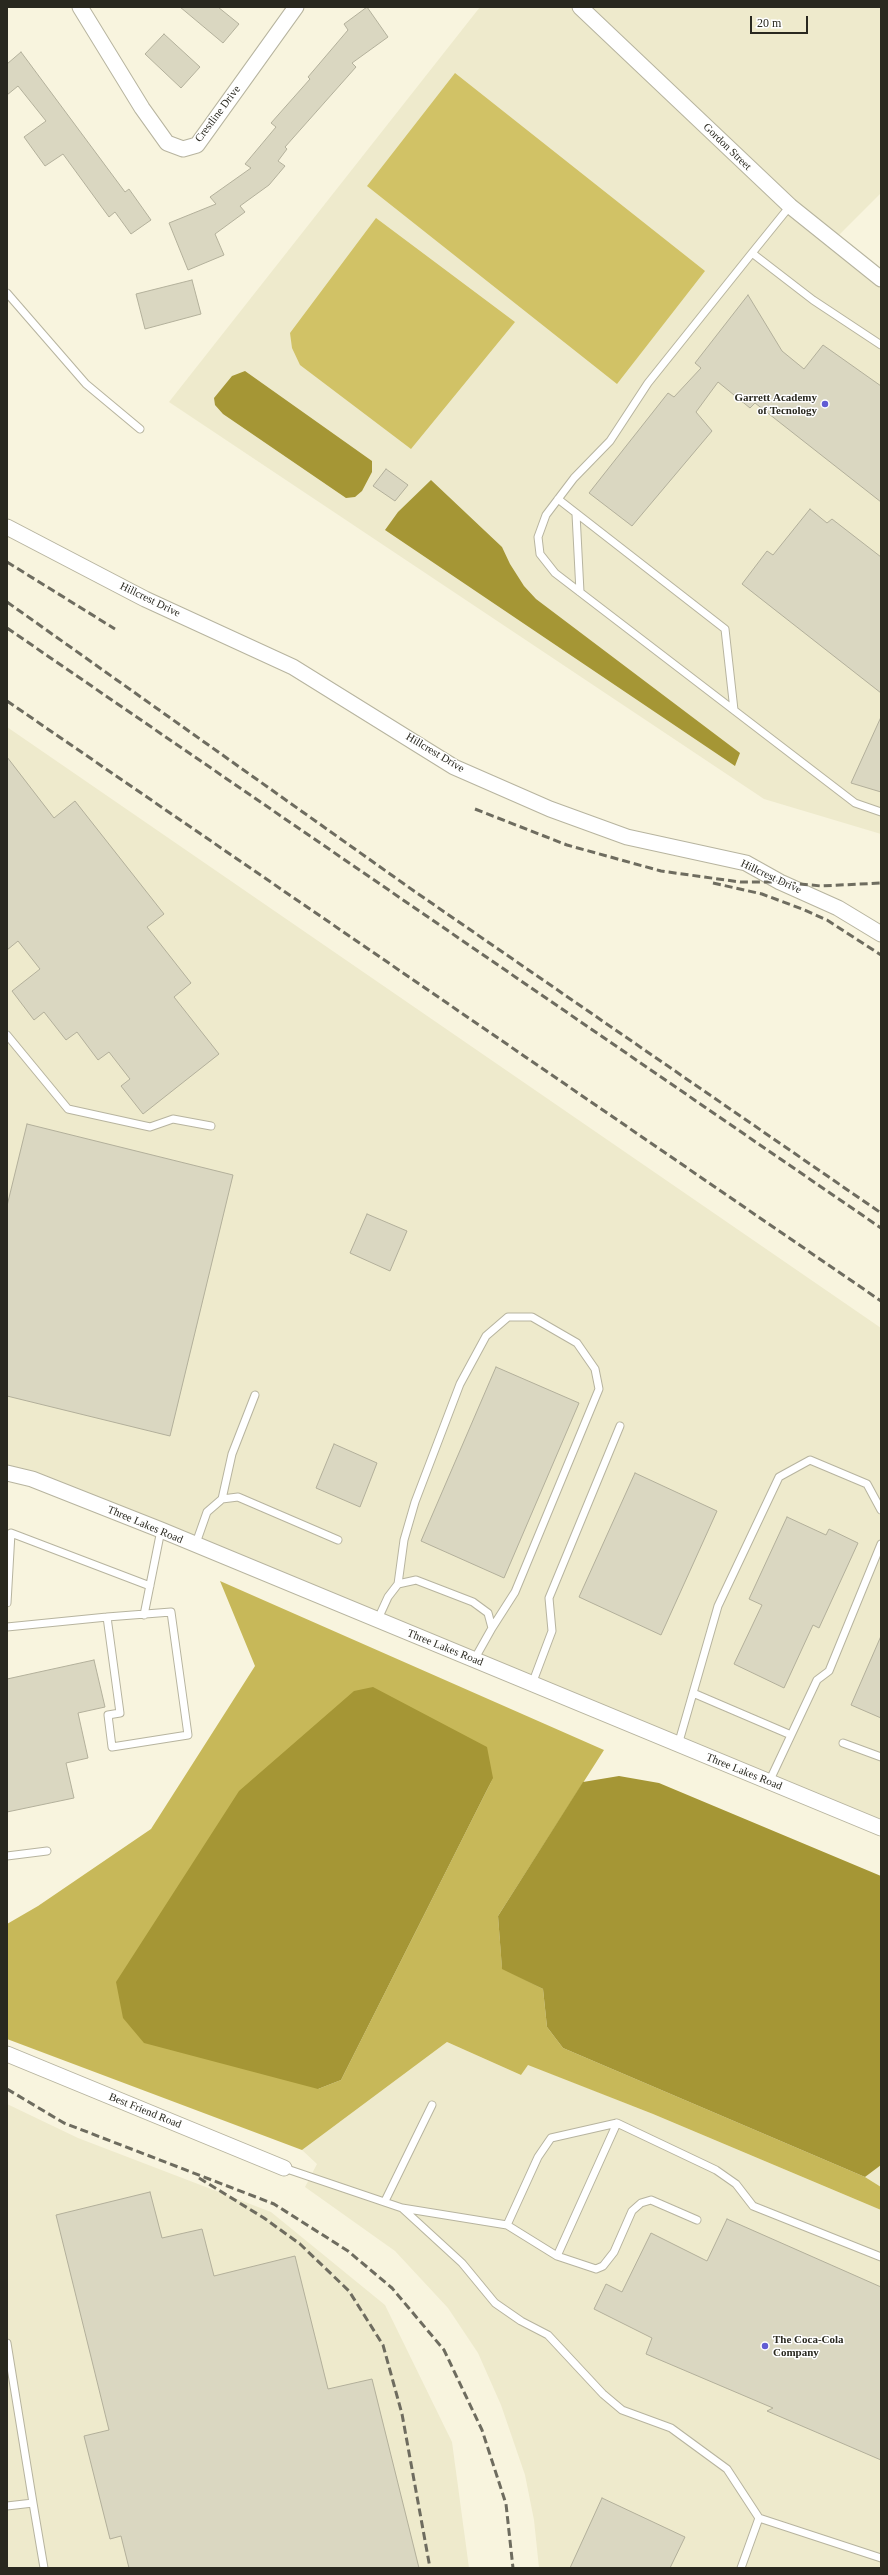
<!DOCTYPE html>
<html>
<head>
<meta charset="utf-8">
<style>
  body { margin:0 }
  #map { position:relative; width:888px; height:2575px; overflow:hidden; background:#f8f4de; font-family:Georgia,serif }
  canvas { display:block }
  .frame { position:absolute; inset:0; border:8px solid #29281f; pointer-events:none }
  .scale { position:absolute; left:750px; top:16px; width:58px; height:18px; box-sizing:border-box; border:2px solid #29281f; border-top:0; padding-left:5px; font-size:12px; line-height:14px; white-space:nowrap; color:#29281f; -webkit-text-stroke:3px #fff; paint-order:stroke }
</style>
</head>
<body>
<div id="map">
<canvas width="888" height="2575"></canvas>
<div class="frame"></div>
<div class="scale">20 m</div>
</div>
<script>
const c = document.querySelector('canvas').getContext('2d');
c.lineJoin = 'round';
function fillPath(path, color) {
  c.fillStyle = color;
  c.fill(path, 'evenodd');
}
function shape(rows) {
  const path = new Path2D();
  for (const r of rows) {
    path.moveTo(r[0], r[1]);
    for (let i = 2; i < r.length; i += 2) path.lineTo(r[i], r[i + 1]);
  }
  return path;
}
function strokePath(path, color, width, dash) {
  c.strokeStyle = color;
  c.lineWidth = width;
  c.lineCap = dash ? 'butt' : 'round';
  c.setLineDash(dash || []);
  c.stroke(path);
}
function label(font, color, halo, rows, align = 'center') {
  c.font = font + ' Georgia,serif';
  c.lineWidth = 3;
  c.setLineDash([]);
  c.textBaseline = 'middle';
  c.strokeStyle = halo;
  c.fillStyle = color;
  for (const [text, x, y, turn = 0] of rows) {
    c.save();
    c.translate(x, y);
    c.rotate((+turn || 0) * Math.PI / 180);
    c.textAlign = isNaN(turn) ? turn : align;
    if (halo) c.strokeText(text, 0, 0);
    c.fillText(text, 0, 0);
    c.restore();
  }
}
fillPath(shape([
  [480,7,881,7,881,193,833,241,881,279,881,834,764,799,169,402],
  [7,727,881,1328,881,1828,7,1473],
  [447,2042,521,2075,527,2064,653,2114,881,2210,881,2568,539,2568,534,2520,525,2475,501,2405,478,2353,448,2308,395,2251,305,2187,317,2164,302,2150],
  [7,2104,78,2138,271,2212,385,2305,452,2442,469,2568,7,2568],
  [881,2165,881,2187,865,2177]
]), '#eeeacc');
fillPath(shape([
  [455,73,705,271,617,384,367,186],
  [376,218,515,322,411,449,300,365,292,348,290,333]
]), '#d1c266');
fillPath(shape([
  [220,1581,604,1750,498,1916,502,1968,543,1989,547,2027,563,2048,865,2177,881,2187,881,2210,653,2114,528,2065,521,2075,447,2042,302,2150,7,2039,7,1924,38,1906,151,1829,255,1666],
  [493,1778,341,2080,318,2089]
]), '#c7b859');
fillPath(shape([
  [245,371,372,461,372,472,362,491,355,497,346,498,223,414,215,405,214,398,232,376],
  [431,480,502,547,510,564,524,586,536,599,740,753,735,766,385,530,398,512],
  [373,1687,487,1747,493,1778,341,2080,318,2089,144,2043,123,2018,116,1982,239,1791,354,1691],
  [619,1776,659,1783,881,1876,881,2165,865,2177,563,2048,547,2027,543,1989,502,1969,498,1916,583,1782]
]), '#a59635');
const building = shape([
  [180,7,218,7,239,24,223,43,180,7],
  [367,7,388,37,352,63,356,67,285,147,287,149,278,161,285,166,269,185,240,206,245,212,215,234,224,255,188,270,169,223,216,204,210,197,251,168,245,164,276,127,271,123,310,79,308,77,348,30,344,24,367,7],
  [164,34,200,67,181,88,145,54,164,34],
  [21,52,125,192,129,189,151,220,131,234,115,212,109,217,63,154,45,166,24,137,46,121,18,86,7,95,7,64,21,52],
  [192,280,201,314,145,329,136,294,192,280],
  [748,295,782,351,804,369,823,345,881,386,881,502,755,403,750,408,718,382,696,412,712,431,632,526,589,493,668,393,674,397,701,368,695,363,748,295],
  [386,469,408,485,395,501,373,486,386,469],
  [810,509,827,523,832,519,881,557,881,693,742,584,767,551,773,555,810,509],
  [881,717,881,792,851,783,881,717],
  [7,757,54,818,75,801,164,914,147,927,191,983,174,997,219,1054,143,1114,121,1086,130,1079,109,1052,98,1060,77,1032,66,1040,44,1012,34,1020,12,991,40,969,18,941,7,950,7,757],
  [27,1124,233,1175,170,1436,7,1396,7,1206,27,1124],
  [367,1214,407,1231,390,1271,350,1253,367,1214],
  [496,1367,579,1403,504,1578,421,1541,496,1367],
  [334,1444,377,1463,360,1507,316,1488,334,1444],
  [635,1473,717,1511,661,1635,579,1597,635,1473],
  [787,1517,826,1535,829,1529,858,1543,819,1628,813,1625,784,1688,734,1664,762,1605,749,1599,787,1517],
  [881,1636,881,1718,851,1705,881,1636],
  [94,1660,105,1707,78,1713,88,1758,66,1763,74,1798,7,1812,7,1679,94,1660],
  [150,2192,162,2238,202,2229,214,2276,295,2256,328,2389,372,2379,419,2568,129,2568,121,2536,110,2539,84,2436,109,2430,56,2215,150,2192],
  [727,2219,881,2287,881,2460,767,2411,773,2408,646,2354,652,2338,594,2309,606,2284,622,2292,651,2233,707,2261,727,2219],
  [602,2498,685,2537,670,2568,570,2568,602,2498]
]);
fillPath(building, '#dad7c1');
strokePath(building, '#b3b09b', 1);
const lane = shape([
  [790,206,752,253,813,300,881,345],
  [752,253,648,383,610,441,574,478,546,515,538,537,540,554,555,573,855,803,881,812],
  [7,293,86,384,140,429],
  [558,499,725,629,734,710],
  [576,514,580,592],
  [7,1035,68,1109,150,1127,173,1119,211,1126],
  [222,1499,232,1454,255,1395],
  [195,1546,207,1512,222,1499,238,1497,338,1540],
  [398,1584,404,1540,415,1502,460,1384,486,1336,508,1317,532,1317,577,1343,595,1369,599,1389,515,1592,492,1628],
  [7,1603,11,1533,150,1586],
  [144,1615,161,1530],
  [377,1621,388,1597,398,1584,416,1580,473,1602,488,1613,492,1628,474,1660],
  [7,1627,107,1617,171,1612,188,1735,112,1747,108,1715,120,1713,107,1617],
  [532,1684,552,1631,549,1598,620,1426],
  [693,1693,791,1735],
  [843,1743,881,1757],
  [678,1745,718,1606,779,1477,810,1460,867,1484,881,1510],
  [769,1782,817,1680,829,1671,881,1544],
  [7,1856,47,1851],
  [284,2168,402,2208,462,2263,495,2303,521,2321,548,2335,603,2394,622,2410,671,2428,727,2469,759,2518],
  [385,2201,432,2105],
  [402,2208,507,2225,538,2157,551,2138,617,2123,716,2170,736,2184,753,2206,881,2257],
  [507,2225,557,2256,596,2269,603,2266,614,2252,632,2211,641,2203,651,2200,697,2220],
  [557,2256,617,2123],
  [7,2343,33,2503],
  [7,2506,33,2503,44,2568],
  [741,2568,759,2518,881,2558]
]);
const street = shape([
  [80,7,142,108,167,143,183,149,197,145,296,7],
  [580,7,790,206,881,279],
  [7,527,145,599,293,667,454,767,550,809,627,837,746,863,780,882,838,908,881,934],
  [7,1473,32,1479,161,1530,881,1828],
  [7,2054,284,2168]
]);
strokePath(lane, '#b7b49f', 9);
strokePath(street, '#b7b49f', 17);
strokePath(lane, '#fff', 7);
strokePath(street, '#fff', 15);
strokePath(shape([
  [7,562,115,629],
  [7,602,414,891,881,1213],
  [7,628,881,1228],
  [7,701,881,1301],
  [475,809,567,845,661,871,740,882,780,882,821,886,881,883],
  [713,883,762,894,802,909,827,920,881,955],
  [7,2089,64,2123,274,2204,348,2251,392,2288,444,2350,482,2430,506,2504,513,2568],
  [199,2178,264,2218,300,2244,349,2291,383,2345,402,2414,430,2568]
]), '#6e6c5f', 3, [8, 4]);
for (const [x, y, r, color] of [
  [825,404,4,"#615cd4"],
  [765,2346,4,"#615cd4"]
]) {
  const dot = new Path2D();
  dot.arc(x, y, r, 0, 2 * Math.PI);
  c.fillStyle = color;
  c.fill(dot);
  strokePath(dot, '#fff', 1.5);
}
label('11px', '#29281f', '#fff', [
  ["Crestline Drive",218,114,-53],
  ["Gordon Street",727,147,44],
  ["Hillcrest Drive",150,600,26],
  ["Hillcrest Drive",435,753,31],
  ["Hillcrest Drive",771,877,25],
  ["Three Lakes Road",145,1525,23],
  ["Three Lakes Road",445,1648,22],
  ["Three Lakes Road",744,1772,22],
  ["Best Friend Road",145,2111,22]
]);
label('bold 11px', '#29281f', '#fff', [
  ["Garrett Academy",817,398],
  ["of Tecnology",817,411],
  ["The Coca-Cola",773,2340,"left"],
  ["Company",773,2353,"left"]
], 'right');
</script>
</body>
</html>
